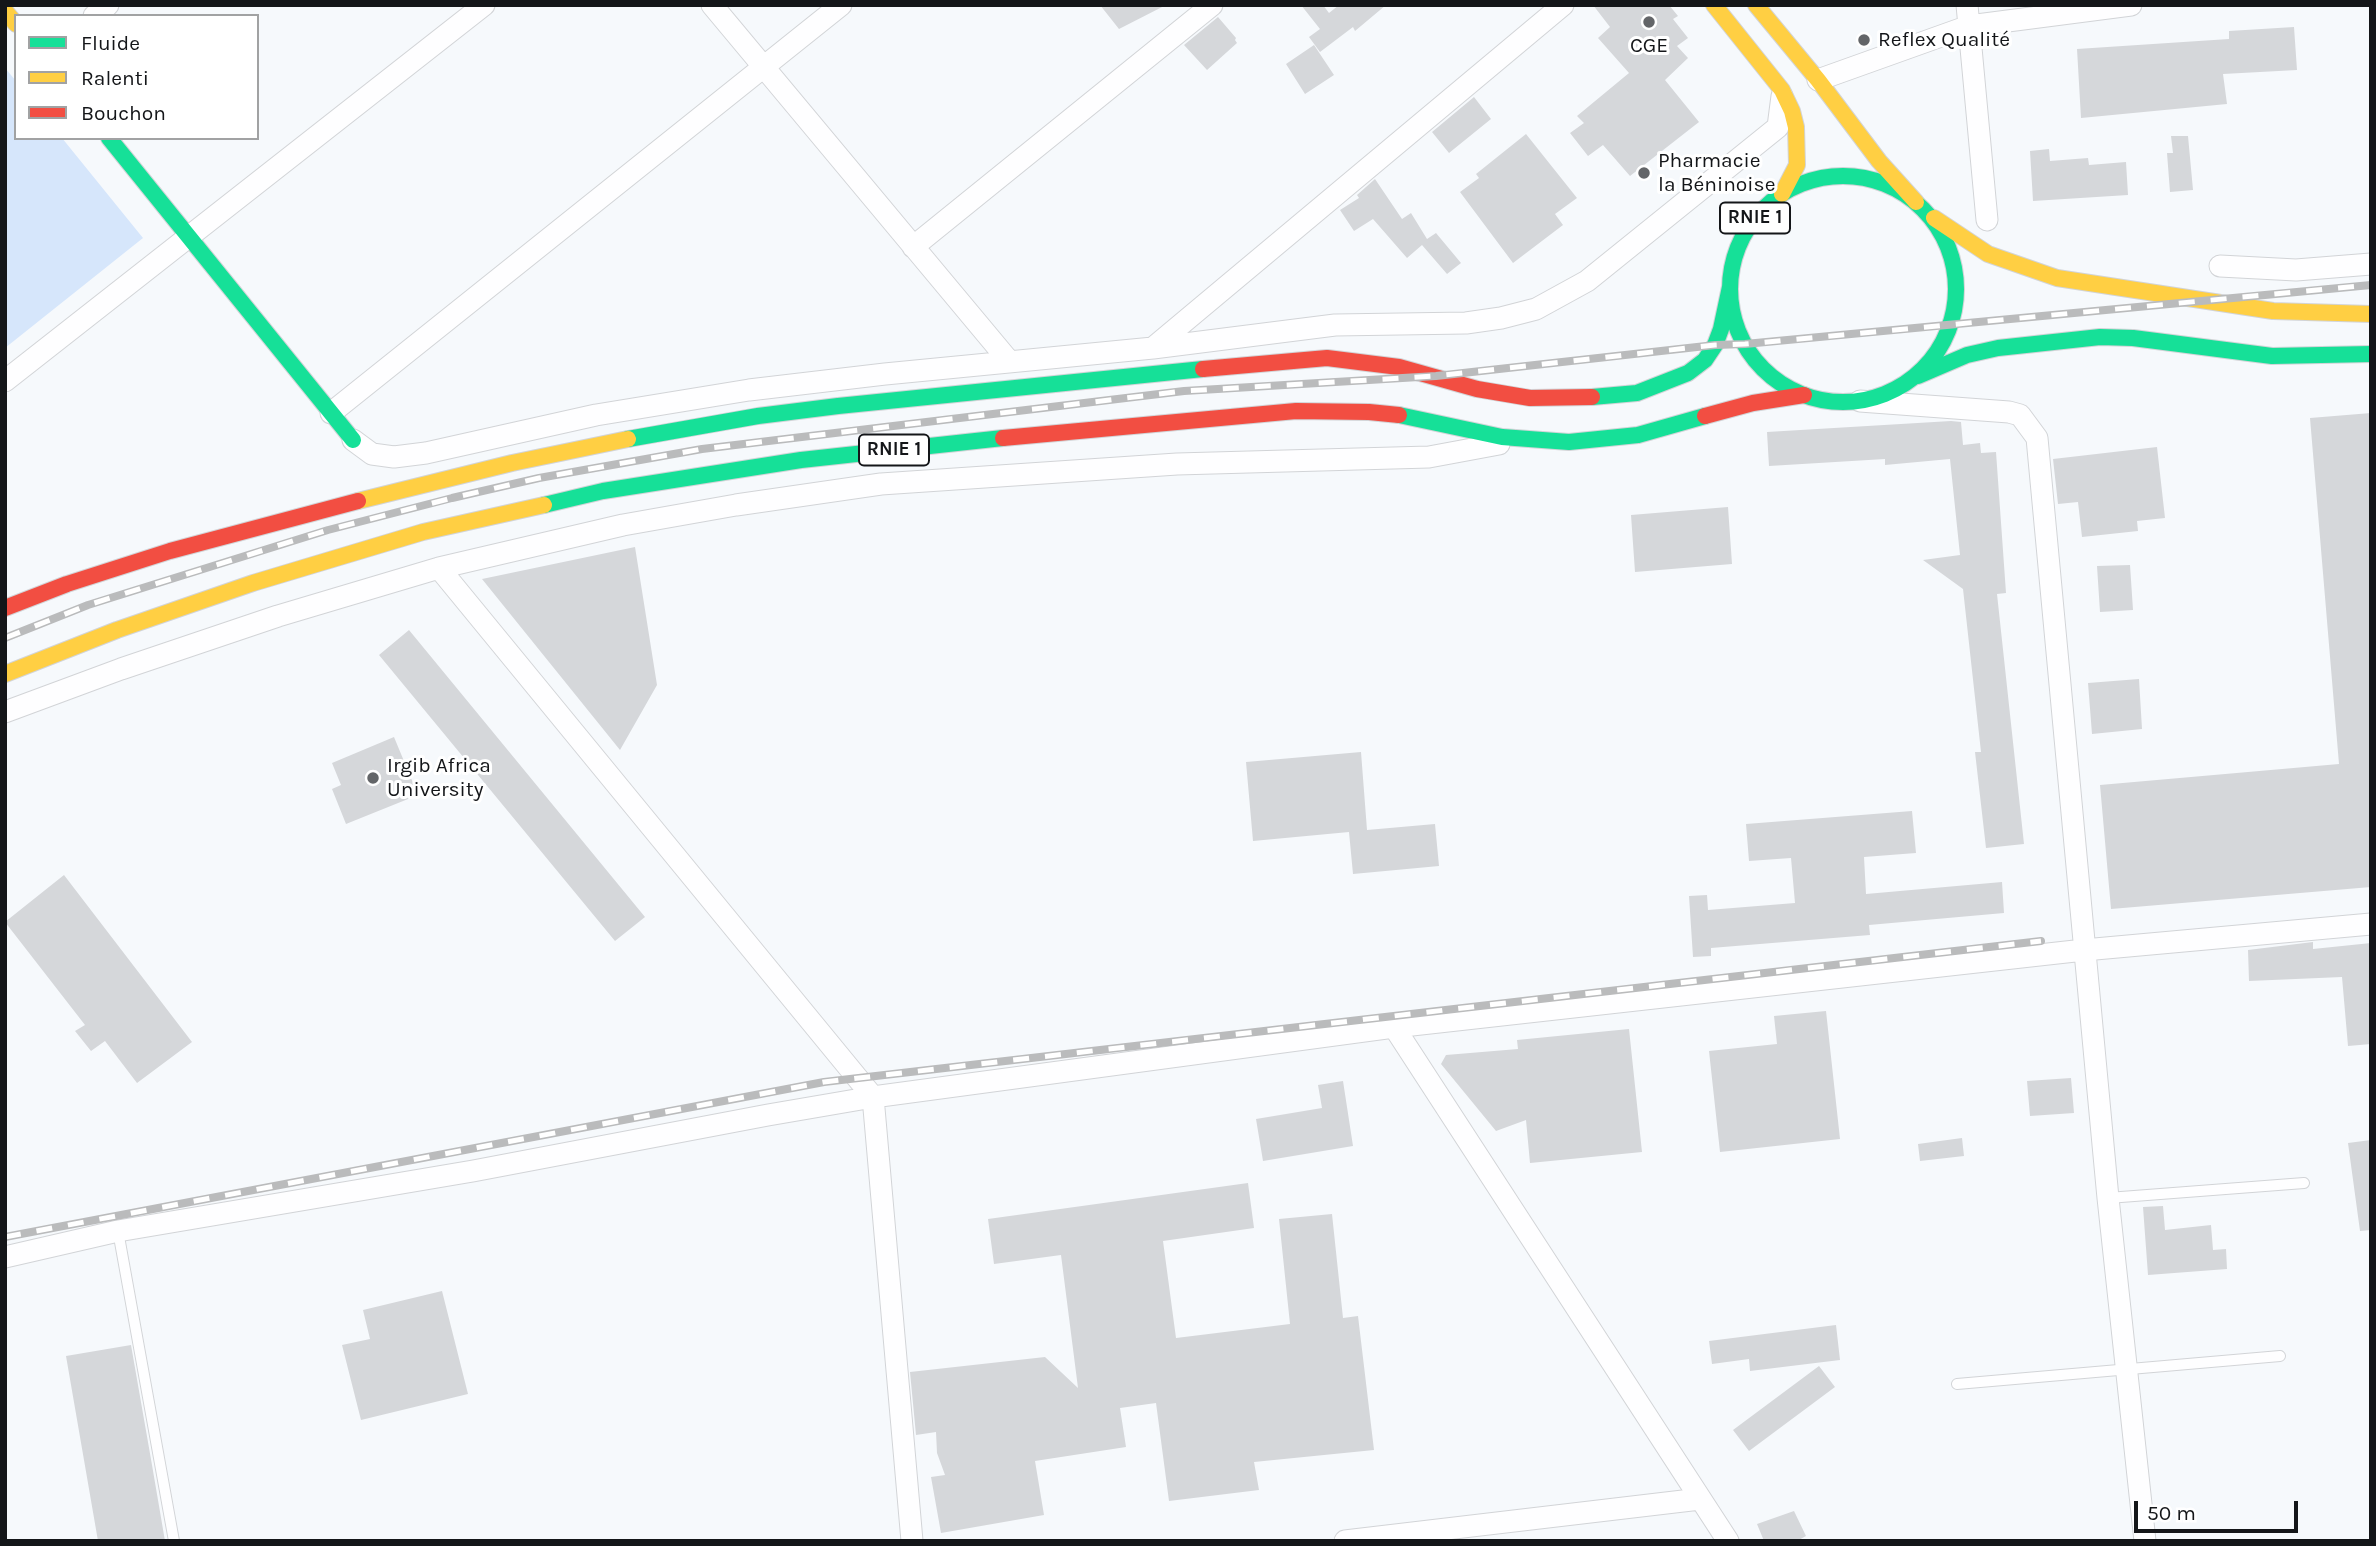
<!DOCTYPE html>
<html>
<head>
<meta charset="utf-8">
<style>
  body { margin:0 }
  #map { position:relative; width:2376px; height:1546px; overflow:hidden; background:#f6f9fc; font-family:Karla,sans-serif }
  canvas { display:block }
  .frame { position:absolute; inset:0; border:7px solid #141619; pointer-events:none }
  .legend { position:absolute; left:14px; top:14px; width:245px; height:126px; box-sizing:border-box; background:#fff; border:2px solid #a1a2a3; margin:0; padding:9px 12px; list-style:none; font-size:21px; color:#141619 }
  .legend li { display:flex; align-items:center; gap:14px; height:35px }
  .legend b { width:35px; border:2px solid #a1a2a3 }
  .scale { position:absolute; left:2134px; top:1501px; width:164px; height:32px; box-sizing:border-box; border:4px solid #141619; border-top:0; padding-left:9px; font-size:21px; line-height:24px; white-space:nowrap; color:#141619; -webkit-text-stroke:5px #fff; paint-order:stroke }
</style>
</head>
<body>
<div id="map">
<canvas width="2376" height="1546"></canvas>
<div class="frame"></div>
<ul class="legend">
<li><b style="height:9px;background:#16e098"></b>Fluide</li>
<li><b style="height:9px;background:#ffcf43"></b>Ralenti</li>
<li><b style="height:9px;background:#f24e42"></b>Bouchon</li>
</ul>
<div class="scale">50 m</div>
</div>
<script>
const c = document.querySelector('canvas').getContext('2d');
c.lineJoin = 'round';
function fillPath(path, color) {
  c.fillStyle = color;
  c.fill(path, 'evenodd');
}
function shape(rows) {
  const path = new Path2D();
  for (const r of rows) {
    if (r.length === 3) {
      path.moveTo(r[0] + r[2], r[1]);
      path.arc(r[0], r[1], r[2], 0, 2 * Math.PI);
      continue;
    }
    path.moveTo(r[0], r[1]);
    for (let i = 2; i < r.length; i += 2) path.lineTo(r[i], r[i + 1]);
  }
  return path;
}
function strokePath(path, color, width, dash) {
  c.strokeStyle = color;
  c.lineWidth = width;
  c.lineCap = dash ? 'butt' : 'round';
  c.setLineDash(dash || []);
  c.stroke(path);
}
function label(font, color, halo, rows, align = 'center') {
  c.font = font + ' Karla,sans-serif';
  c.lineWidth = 6;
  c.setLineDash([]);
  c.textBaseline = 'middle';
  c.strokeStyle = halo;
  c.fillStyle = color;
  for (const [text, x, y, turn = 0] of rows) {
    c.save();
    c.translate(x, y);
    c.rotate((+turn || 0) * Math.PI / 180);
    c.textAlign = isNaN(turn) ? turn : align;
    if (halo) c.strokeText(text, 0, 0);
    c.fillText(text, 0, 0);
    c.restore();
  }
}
fillPath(shape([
  [5,68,16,81,16,138,62,138,143,238,5,348]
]), '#d6e6fb');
fillPath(shape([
  [1100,5,1166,5,1119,29],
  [1301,5,1323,5,1329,13,1339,5,1386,5,1355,31,1353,27,1320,52,1309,37,1320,29],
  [1593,5,1669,5,1678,16,1673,19,1688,38,1677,46,1688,58,1665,80,1699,122,1630,176,1603,145,1588,156,1570,133,1584,123,1577,116,1629,73,1598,38,1610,27],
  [1218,17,1236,38,1235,40,1237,43,1207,70,1184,45],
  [2294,27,2297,70,2223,74,2227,104,2081,118,2077,49,2229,39,2229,31],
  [1314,45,1334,75,1305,94,1286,64],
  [1474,97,1491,119,1449,153,1432,132],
  [1526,134,1577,198,1555,214,1563,225,1513,263,1460,192,1479,178,1476,174],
  [2171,136,2188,136,2193,190,2170,192,2167,153,2173,153],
  [2049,149,2050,161,2088,158,2089,165,2126,162,2128,195,2033,201,2030,151],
  [1375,179,1402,219,1411,213,1427,239,1436,233,1461,263,1447,274,1422,245,1407,258,1373,219,1354,231,1340,210,1359,198,1357,195],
  [2371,413,2371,887,2111,909,2100,785,2339,764,2310,418],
  [1951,421,1961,422,1963,445,1980,443,1981,453,1996,452,2006,593,1997,594,2024,844,1986,848,1975,752,1981,752,1963,589,1923,560,1960,555,1950,459,1885,465,1885,459,1769,466,1767,432],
  [2157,447,2165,518,2137,521,2138,531,2082,537,2078,502,2058,504,2053,459],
  [1728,507,1732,564,1635,572,1631,515],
  [635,547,657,685,620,750,482,579],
  [2130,565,2133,610,2100,612,2097,566],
  [409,630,645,917,615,941,379,655],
  [2139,679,2142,729,2092,734,2088,683],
  [394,737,418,795,346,824,332,789,341,785,332,763],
  [1361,752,1367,830,1435,824,1439,866,1353,874,1349,832,1253,841,1246,762],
  [1912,811,1916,853,1864,857,1866,894,2002,882,2004,913,1869,925,1870,935,1711,948,1711,956,1693,957,1689,896,1707,895,1708,910,1795,903,1791,858,1749,861,1746,824],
  [64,875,192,1042,137,1083,105,1041,91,1051,75,1031,85,1025,5,922],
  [2313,942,2313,949,2371,943,2371,1044,2348,1046,2342,977,2249,981,2248,950],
  [1826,1011,1840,1139,1720,1152,1709,1051,1777,1044,1774,1016],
  [1629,1029,1642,1152,1530,1163,1526,1120,1496,1131,1441,1064,1446,1055,1518,1049,1517,1040],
  [2071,1078,2074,1113,2030,1116,2027,1081],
  [1343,1081,1353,1146,1263,1161,1256,1119,1322,1108,1318,1085],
  [1962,1138,1964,1156,1920,1161,1918,1144],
  [2371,1140,2371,1230,2360,1231,2348,1143],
  [1248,1183,1254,1228,1163,1241,1176,1338,1290,1324,1279,1219,1332,1214,1343,1318,1358,1316,1374,1450,1254,1462,1259,1490,1169,1501,1156,1403,1120,1408,1126,1447,1035,1461,1044,1515,941,1533,931,1477,945,1475,937,1453,936,1432,916,1435,910,1372,1045,1357,1078,1388,1061,1255,994,1264,988,1219],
  [2163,1206,2165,1230,2211,1225,2213,1250,2226,1249,2227,1269,2148,1275,2143,1207],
  [442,1291,468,1394,361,1420,342,1345,370,1339,363,1310],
  [1836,1325,1840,1360,1750,1371,1749,1359,1712,1364,1709,1341],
  [131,1345,152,1465,165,1541,98,1541,66,1356],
  [1819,1366,1835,1387,1749,1451,1733,1430],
  [1794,1511,1806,1536,1797,1541,1764,1541,1757,1524]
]), '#d5d7da');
const lane = shape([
  [2108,1198,2304,1183],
  [118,1231,174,1541],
  [1957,1384,2280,1356]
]);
const street = shape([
  [712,5,1009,361],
  [1967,5,1987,220],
  [94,16,108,5],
  [1818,80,1969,26,2131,5],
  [913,247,1212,5],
  [2220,266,2296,270,2371,264],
  [1154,347,1563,5],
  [5,381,484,5],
  [1860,401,2009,412,2020,415,2037,438,2108,1198,2145,1541],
  [331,413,841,5],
  [353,440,372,454,394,457,426,453,596,415,749,390,885,374,1153,348,1335,325,1466,323,1501,318,1536,309,1587,281,1778,127,1782,96],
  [439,568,873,1097,912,1541],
  [5,712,121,669,278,616,439,568,623,525,736,505,881,484,1177,464,1429,457,1499,444],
  [1394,1027,1728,1541],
  [5,1257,118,1231,473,1171,768,1115,873,1097,1394,1027,2084,950,2371,924],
  [1345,1541,1700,1499]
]);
const fast = shape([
  [109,138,353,440],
  [1843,289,113],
  [1918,376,1967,355,1998,348,2100,337,2133,338,2272,356,2371,354],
  [1592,397,1637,393,1688,373,1705,360,1715,345,1721,329,1730,287],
  [1399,415,1502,437,1569,442,1638,435,1705,416],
  [628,439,758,416,838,406,1203,369],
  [544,505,603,491,801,460,1003,438]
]);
const slow = shape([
  [1714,5,1782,90,1792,111,1796,127,1797,165,1782,194],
  [1756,5,1818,80,1879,161,1916,202],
  [5,11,16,24],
  [1934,218,1988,254,2057,278,2273,311,2371,314],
  [358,501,512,463,628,439],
  [5,674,117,630,253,583,423,532,544,505]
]);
const jam = shape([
  [1203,369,1327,358,1399,367,1477,389,1530,398,1592,397],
  [1705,416,1753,403,1804,395],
  [1003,438,1296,411,1369,412,1399,415],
  [5,608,67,584,170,551,358,501]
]);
strokePath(lane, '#d2d4d7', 12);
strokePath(street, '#d2d4d7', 23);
strokePath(fast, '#d2d4d7', 18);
strokePath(slow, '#d2d4d7', 18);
strokePath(jam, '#d2d4d7', 18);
strokePath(lane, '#fefeff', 10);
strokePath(street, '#fefeff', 21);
strokePath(fast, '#16e098', 16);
strokePath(slow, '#ffcf43', 16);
strokePath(jam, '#f24e42', 16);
const rail = shape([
  [5,638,88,605,328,530,452,498,539,478,702,449,1184,391,1436,376,1715,345,1745,344,2371,285],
  [5,1237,824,1082,2041,941]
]);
strokePath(rail, '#babbbc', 8);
strokePath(rail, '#fff', 5, [16]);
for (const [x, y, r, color] of [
  [1649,22,7,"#636568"],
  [1864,40,7,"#636568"],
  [1644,173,7,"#636568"],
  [373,778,7,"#636568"]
]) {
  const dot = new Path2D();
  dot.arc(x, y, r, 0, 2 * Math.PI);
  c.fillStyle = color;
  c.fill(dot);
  strokePath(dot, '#fff', 2.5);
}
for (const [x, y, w] of [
  [1755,218,70],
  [894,450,70]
]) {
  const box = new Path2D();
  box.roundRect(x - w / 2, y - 15.5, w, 31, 5);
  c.fillStyle = '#fff';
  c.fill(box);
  strokePath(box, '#141619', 2);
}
label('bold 19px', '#141619', null, [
  ["RNIE 1",1755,218],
  ["RNIE 1",894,450]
]);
label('21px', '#141619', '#fff', [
  ["Reflex Qualité",1878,40],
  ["CGE",1649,46,"center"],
  ["Pharmacie",1658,161],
  ["la Béninoise",1658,185],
  ["Irgib Africa",387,766],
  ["University",387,790]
], 'left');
</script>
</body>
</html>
